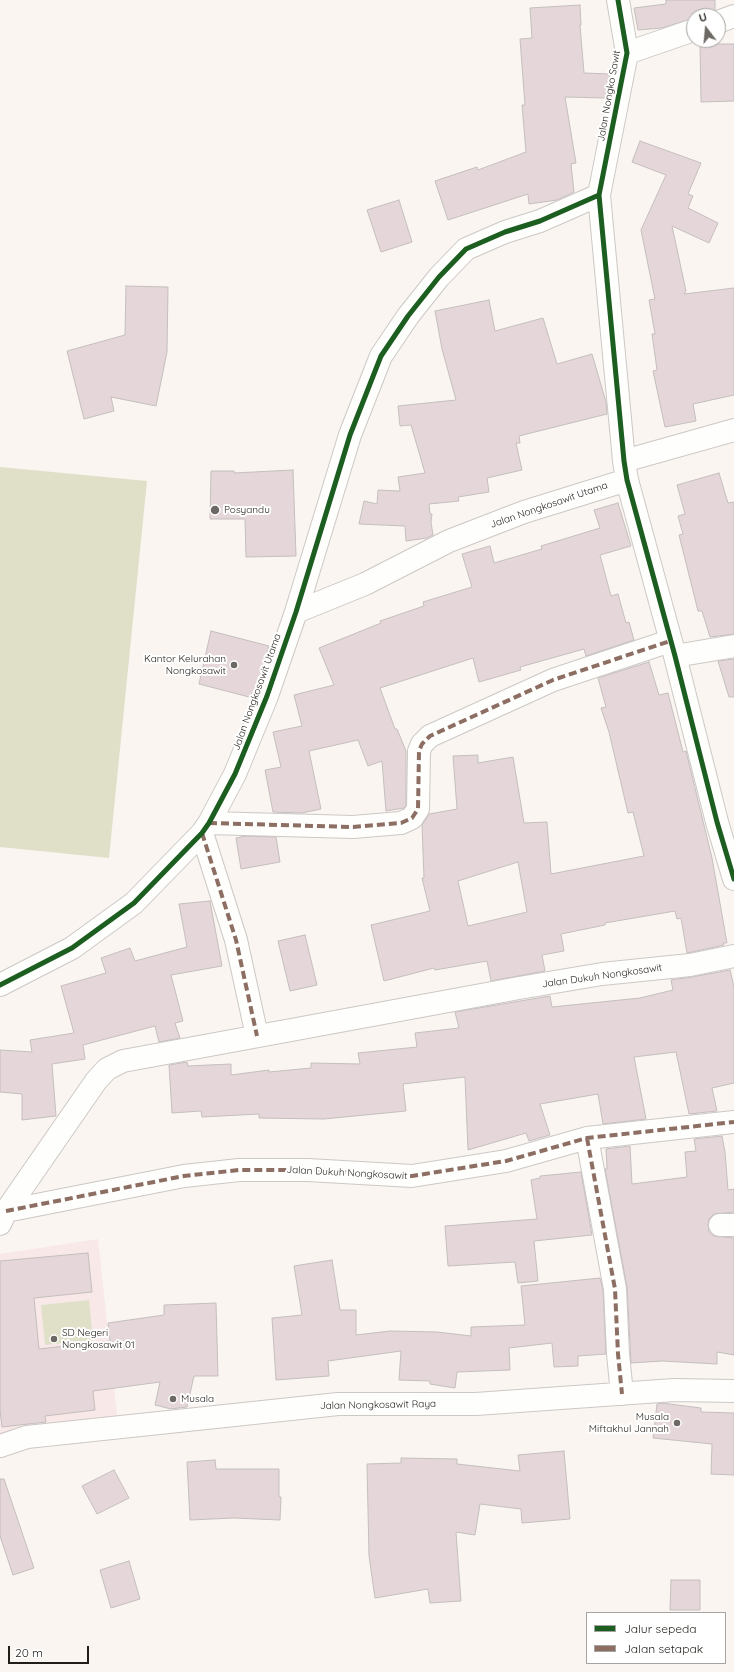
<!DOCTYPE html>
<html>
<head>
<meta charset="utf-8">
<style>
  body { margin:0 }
  #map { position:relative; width:734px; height:1672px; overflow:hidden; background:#faf5f1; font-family:Quicksand,sans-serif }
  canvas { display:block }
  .legend { position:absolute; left:586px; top:1612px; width:140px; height:52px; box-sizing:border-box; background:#fff; border:1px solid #a6a4a2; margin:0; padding:5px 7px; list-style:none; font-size:12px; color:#201c17 }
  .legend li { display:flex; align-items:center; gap:8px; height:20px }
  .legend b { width:20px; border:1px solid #a6a4a2 }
  .north { position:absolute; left:686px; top:8px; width:40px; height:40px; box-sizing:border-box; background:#fff; border:1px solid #a6a4a2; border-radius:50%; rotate:344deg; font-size:11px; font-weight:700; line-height:16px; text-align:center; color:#201c17 }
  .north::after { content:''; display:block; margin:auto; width:14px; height:18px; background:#6c6863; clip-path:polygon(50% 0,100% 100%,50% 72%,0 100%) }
  .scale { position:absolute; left:8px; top:1646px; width:81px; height:18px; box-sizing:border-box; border:2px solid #201c17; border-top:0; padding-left:5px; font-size:12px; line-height:14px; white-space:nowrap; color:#201c17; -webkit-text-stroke:3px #fff; paint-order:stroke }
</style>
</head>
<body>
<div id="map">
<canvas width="734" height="1672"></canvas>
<ul class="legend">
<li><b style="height:5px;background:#1b5e20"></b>Jalur sepeda</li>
<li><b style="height:5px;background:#8d6e63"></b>Jalan setapak</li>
</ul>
<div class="north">U</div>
<div class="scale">20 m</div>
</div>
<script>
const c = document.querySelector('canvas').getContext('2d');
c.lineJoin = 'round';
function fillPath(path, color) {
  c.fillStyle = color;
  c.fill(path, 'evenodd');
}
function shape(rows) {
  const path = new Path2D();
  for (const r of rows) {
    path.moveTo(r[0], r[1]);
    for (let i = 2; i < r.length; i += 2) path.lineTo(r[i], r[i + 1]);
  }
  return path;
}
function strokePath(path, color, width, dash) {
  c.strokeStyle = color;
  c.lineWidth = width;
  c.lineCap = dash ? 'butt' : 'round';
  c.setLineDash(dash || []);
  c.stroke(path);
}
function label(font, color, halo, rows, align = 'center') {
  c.font = font + ' Quicksand,sans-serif';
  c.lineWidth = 4;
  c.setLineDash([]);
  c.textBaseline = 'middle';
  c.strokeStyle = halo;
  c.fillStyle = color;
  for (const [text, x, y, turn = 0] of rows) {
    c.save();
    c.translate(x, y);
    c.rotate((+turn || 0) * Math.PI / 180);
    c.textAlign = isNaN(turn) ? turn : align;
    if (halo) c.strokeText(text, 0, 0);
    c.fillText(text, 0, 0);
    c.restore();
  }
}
fillPath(shape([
  [98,1239,118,1424,0,1437,0,1254]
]), '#f8e9e8');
fillPath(shape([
  [0,467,147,481,109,858,0,847],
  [89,1300,93,1340,45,1345,41,1305]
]), '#e0e0c8');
const building = shape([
  [666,0,715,0,715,10,707,16,694,16,694,18,662,28,638,30,634,8,666,4,666,0],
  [580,5,581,25,580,25,584,73,610,74,605,98,565,97,576,163,571,164,574,192,557,200,529,204,528,194,448,220,435,181,477,167,478,170,526,152,522,105,525,105,520,39,532,38,530,8,580,5],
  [700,44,734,44,734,101,701,102,700,44],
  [640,141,701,163,688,194,693,196,688,208,718,223,709,243,672,226,686,291,684,294,734,288,734,395,693,404,696,421,665,427,653,371,657,370,652,334,655,334,649,300,655,299,641,230,666,175,632,162,640,141],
  [399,200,412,242,381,252,367,210,399,200],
  [126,286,168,287,167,352,156,406,111,397,114,411,84,419,67,351,125,335,126,286],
  [489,300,495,331,543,318,557,364,592,354,606,402,607,414,519,436,520,443,516,443,522,470,487,478,489,492,458,497,459,501,429,504,430,514,432,514,431,522,433,535,427,538,406,541,405,526,359,524,364,501,377,504,378,490,400,491,398,477,425,473,411,425,400,426,398,406,456,400,442,349,435,311,489,300],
  [293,470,296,556,246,557,245,519,210,519,211,471,234,471,234,473,293,470],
  [719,473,728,503,734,502,734,634,710,637,702,611,698,611,679,535,683,534,678,516,685,514,677,485,719,473],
  [618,503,631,546,600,555,611,596,618,594,626,623,629,622,634,640,586,656,584,649,520,667,521,670,479,682,473,658,380,688,395,729,397,729,406,751,406,805,404,808,386,811,382,761,368,766,358,740,309,751,321,809,302,813,273,812,265,770,281,767,273,732,302,726,294,695,334,685,319,648,381,623,380,621,424,606,423,602,472,587,462,554,490,546,494,563,542,549,541,546,600,528,594,510,618,503],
  [211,631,269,646,265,662,253,698,199,684,211,631],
  [734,659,734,697,729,697,718,661,734,659],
  [649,662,659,695,668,693,683,752,686,751,712,858,727,943,723,943,724,945,687,953,681,918,677,919,675,911,605,923,605,925,561,934,564,951,542,955,545,971,491,981,487,961,435,970,434,968,384,981,371,925,430,911,422,878,424,878,422,825,429,814,457,809,453,756,478,755,478,763,513,757,524,823,547,822,551,874,644,856,633,812,628,813,609,732,601,708,606,707,598,678,649,662],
  [518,862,527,912,468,926,458,881,518,862],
  [245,836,276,837,280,862,241,869,236,838,245,836],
  [210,901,222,966,171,975,183,1021,175,1023,180,1038,159,1042,155,1026,83,1045,85,1059,52,1064,56,1116,22,1120,22,1094,0,1092,0,1050,32,1052,30,1040,74,1033,61,986,106,973,101,958,130,948,135,961,187,947,179,904,210,901],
  [305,935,317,985,290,991,278,941,305,935],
  [730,970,734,987,734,1083,712,1088,717,1111,689,1114,676,1052,634,1057,646,1119,603,1124,598,1094,540,1104,550,1135,529,1141,526,1133,468,1150,465,1077,403,1084,406,1111,324,1119,259,1118,259,1114,202,1117,201,1111,172,1113,169,1065,187,1062,188,1066,231,1064,231,1075,269,1070,269,1072,311,1068,311,1063,360,1064,358,1053,417,1047,415,1033,459,1028,455,1012,550,996,552,1007,640,998,673,990,671,980,692,977,730,970],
  [722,1136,725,1152,728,1190,734,1189,734,1212,714,1214,709,1219,708,1225,709,1232,714,1236,734,1238,734,1355,717,1352,717,1364,662,1361,631,1363,627,1287,605,1169,607,1169,606,1149,630,1146,632,1184,687,1177,685,1152,696,1151,694,1139,722,1136],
  [581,1172,592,1235,534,1241,538,1281,518,1283,515,1262,448,1266,445,1226,537,1219,531,1180,540,1178,540,1176,581,1172],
  [88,1253,92,1292,34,1298,39,1349,110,1341,108,1323,164,1315,164,1305,216,1303,218,1376,194,1376,187,1407,171,1409,155,1405,160,1382,93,1391,95,1410,45,1416,46,1422,2,1427,0,1410,0,1261,88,1253],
  [332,1260,340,1310,356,1310,356,1335,390,1331,437,1332,471,1336,471,1327,525,1325,521,1286,600,1278,603,1290,606,1354,578,1356,578,1366,554,1367,552,1343,509,1348,510,1370,457,1372,455,1388,430,1384,430,1381,399,1380,401,1351,328,1361,329,1376,276,1380,272,1318,302,1315,294,1266,332,1260],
  [662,1403,701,1408,701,1412,734,1413,734,1475,711,1474,712,1444,653,1438,657,1404,662,1403],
  [564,1451,570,1519,522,1523,521,1509,480,1504,475,1535,456,1532,461,1601,430,1603,428,1589,375,1598,369,1556,367,1464,401,1463,401,1458,457,1459,457,1464,520,1471,518,1455,564,1451],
  [215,1460,216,1469,279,1469,279,1497,281,1497,280,1520,234,1518,190,1520,187,1462,215,1460],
  [114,1470,129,1498,97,1514,82,1486,114,1470],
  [0,1479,4,1479,34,1568,13,1575,0,1536,0,1479],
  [129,1561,140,1599,111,1608,100,1570,129,1561],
  [671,1580,700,1580,700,1610,670,1610,671,1580]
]);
fillPath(building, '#e5d7d9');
strokePath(building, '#c4bebd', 1);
const minor = shape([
  [618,0,627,53,599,195,624,461,627,480,675,656,717,822,734,879],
  [718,22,734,16],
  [627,53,694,30],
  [624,461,734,430],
  [296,612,365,584,449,541,524,512,627,480],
  [675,656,734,646],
  [209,823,353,827,401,823,412,818,418,809,419,751,422,744,430,736,553,680,670,641],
  [202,833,236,940,257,1036],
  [0,985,72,948,134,903,202,833,209,823,235,774,267,696,296,612,350,435,381,356,408,316,439,277,466,249,505,232,540,221,599,195],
  [587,1138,615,1289,618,1354,622,1394],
  [6,1211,184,1176,239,1170,308,1170,412,1176,506,1161,587,1138,734,1122],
  [0,1224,6,1211,96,1081,107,1069,123,1061,519,988,602,974,690,965,734,956],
  [720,1225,734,1225],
  [0,1446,27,1437,338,1404,476,1404,674,1390,734,1391]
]);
strokePath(minor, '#cdc8c4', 24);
strokePath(minor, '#fefefd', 22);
strokePath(shape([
  [209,823,353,827,401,823,412,818,418,809,419,751,422,744,430,736,553,680,670,641],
  [202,833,236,940,257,1036],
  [587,1138,615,1289,618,1354,622,1394],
  [6,1211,184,1176,239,1170,308,1170,412,1176,506,1161,587,1138,734,1122]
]), '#8d6e63', 4, [8, 4]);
strokePath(shape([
  [618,0,627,53,599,195,624,461,627,480,675,656,717,822,734,879],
  [0,985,72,948,134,903,202,833,209,823,235,774,267,696,296,612,350,435,381,356,408,316,439,277,466,249,505,232,540,221,599,195]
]), '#1b5e20', 5);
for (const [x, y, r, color] of [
  [215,510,5,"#6c6863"],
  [234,665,4,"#6c6863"],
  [54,1339,4,"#6c6863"],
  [173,1399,4,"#6c6863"],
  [677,1423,4,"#6c6863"]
]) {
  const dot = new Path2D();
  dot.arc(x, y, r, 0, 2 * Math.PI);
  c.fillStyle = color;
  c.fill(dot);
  strokePath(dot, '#fff', 1.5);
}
label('10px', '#201c17', '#fff', [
  ["Jalan Nongko Sawit",609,96,-80],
  ["Jalan Nongkosawit Utama",549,505,-19],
  ["Jalan Nongkosawit Utama",257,692,-70],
  ["Jalan Dukuh Nongkosawit",602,976,-8],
  ["Jalan Dukuh Nongkosawit",347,1173,3],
  ["Jalan Nongkosawit Raya",378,1405,-1]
]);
label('10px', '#201c17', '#fff', [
  ["Posyandu",224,510],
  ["Kantor Kelurahan",226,659,"right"],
  ["Nongkosawit",226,671,"right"],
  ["SD Negeri",62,1333],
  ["Nongkosawit 01",62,1345],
  ["Musala",181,1399],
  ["Musala",669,1417,"right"],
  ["Miftakhul Jannah",669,1429,"right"]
], 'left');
</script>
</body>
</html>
